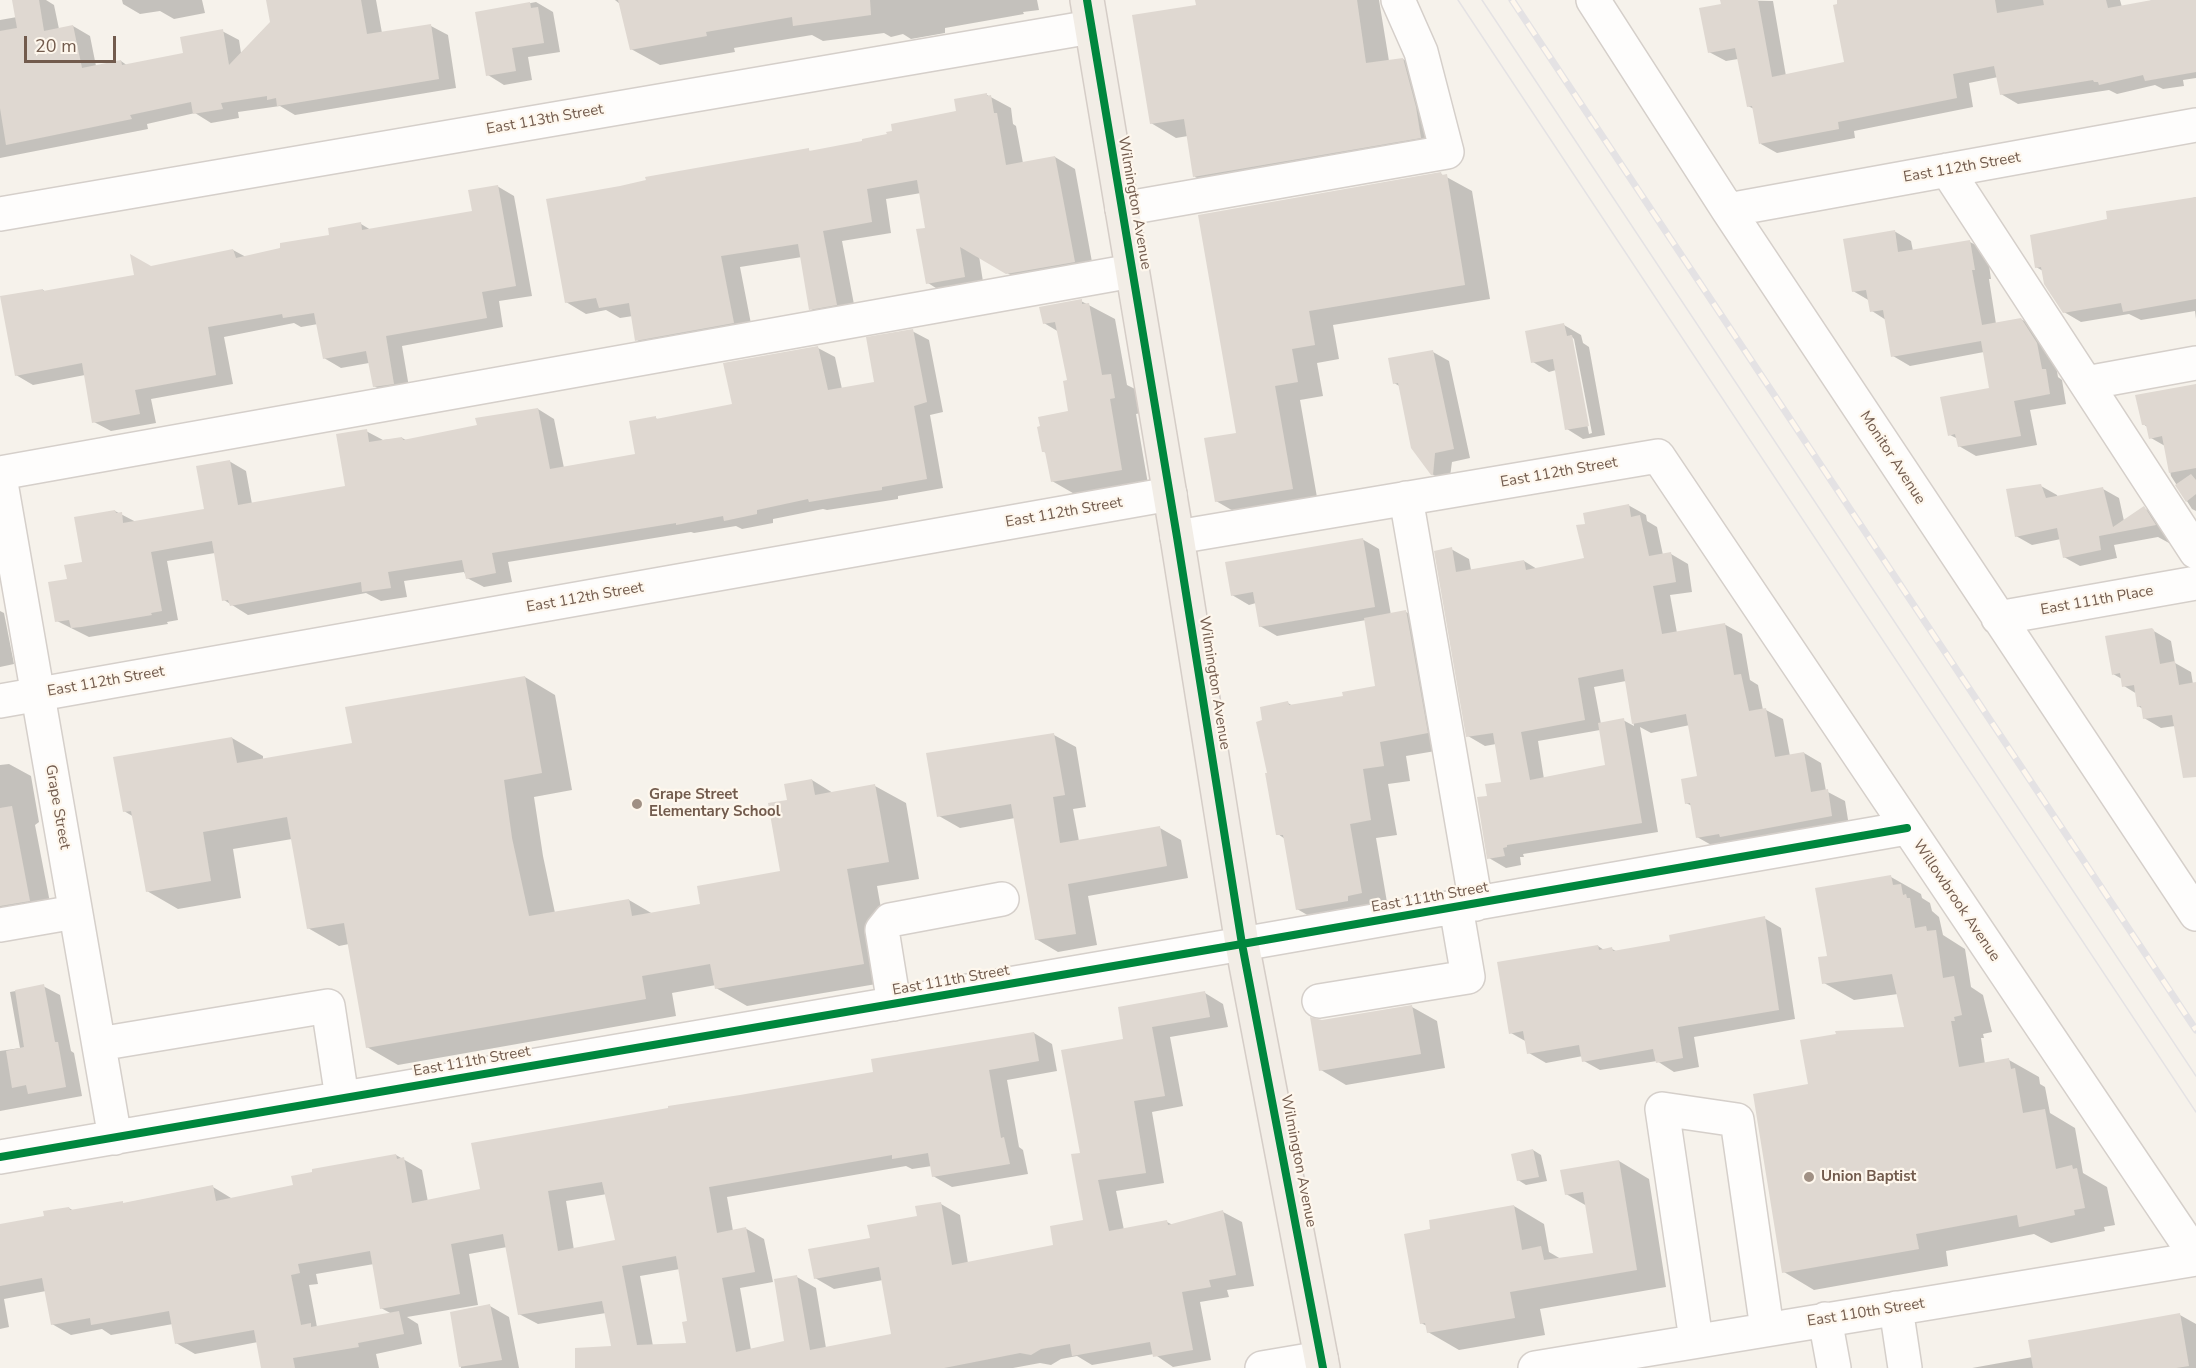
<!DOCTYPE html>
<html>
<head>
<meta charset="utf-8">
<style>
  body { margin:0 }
  #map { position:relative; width:2196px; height:1368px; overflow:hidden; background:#f6f2eb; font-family:"Nunito Sans",sans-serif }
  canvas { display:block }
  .scale { position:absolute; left:24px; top:36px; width:92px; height:27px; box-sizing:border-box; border:3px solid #725b4d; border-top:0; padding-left:8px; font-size:18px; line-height:21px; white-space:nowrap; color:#725b4d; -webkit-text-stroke:4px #fef7ed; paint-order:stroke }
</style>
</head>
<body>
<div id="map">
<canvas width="2196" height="1368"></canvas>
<div class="scale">20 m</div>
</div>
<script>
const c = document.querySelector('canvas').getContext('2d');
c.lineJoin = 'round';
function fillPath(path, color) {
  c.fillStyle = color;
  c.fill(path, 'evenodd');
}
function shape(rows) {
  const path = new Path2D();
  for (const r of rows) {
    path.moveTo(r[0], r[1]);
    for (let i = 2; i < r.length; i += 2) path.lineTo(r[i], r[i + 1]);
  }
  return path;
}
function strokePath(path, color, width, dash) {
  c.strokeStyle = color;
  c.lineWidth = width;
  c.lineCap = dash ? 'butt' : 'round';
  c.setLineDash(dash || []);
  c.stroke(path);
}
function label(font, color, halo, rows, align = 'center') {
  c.font = font + ' "Nunito Sans",sans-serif';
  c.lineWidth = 4.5;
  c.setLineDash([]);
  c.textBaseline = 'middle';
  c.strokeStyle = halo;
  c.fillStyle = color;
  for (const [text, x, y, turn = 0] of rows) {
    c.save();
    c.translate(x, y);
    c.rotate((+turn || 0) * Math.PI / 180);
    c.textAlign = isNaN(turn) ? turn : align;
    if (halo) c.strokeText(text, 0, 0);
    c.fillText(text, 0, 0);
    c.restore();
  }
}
fillPath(shape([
  [14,0,46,0,54,5,59,29,73,26,90,36,96,66,121,61,128,66,184,55,222,31,239,40,241,53,271,22,267,0,376,0,382,33,431,26,448,35,456,88,295,115,280,106,238,112,239,118,211,123,195,113,147,124,148,129,0,158,0,20,17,17],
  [122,0,202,0,205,13,174,19,160,11,140,14,123,4],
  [615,0,1037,0,1039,10,1023,12,1024,14,945,28,945,33,911,39,903,34,891,37,884,33,823,41,812,35,734,48,735,52,660,65,631,49,620,4],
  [1196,0,1379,0,1389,61,1403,59,1428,74,1445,152,1220,191,1195,177,1188,136,1176,138,1151,123,1197,6],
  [1722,0,1773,1,1786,76,1846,64,1838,0,2120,0,2122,7,2154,0,2196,0,2196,78,2183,80,2184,86,2163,89,2155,85,2117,94,2109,90,2018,104,2001,94,1998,77,1969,83,1973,107,1854,131,1855,138,1777,153,1761,144,1754,109,1748,106,1738,59,1726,61,1709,52,1722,5],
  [536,2,553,12,560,52,528,57,532,80,504,85,488,75,477,13],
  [987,95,1011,108,1013,124,1016,126,1023,163,1055,157,1075,169,1094,273,1027,285,979,256,984,288,947,295,928,283,927,229,921,193,886,199,891,233,842,241,856,315,830,320,811,309,802,257,740,267,753,334,656,351,637,340,633,316,620,318,606,310,586,314,566,302,808,150,812,152,889,136,958,113],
  [1441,174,1472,191,1490,299,1333,325,1339,359,1317,363,1323,396,1300,400,1318,503,1242,516,1216,501,1238,434,1201,216],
  [497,186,514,196,532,296,499,301,503,327,402,346,410,393,391,396,374,386,369,363,341,368,324,358,318,324,301,327,294,323,224,337,233,384,151,399,156,423,111,431,94,422,85,375,33,385,16,375,43,290,46,292,135,277,151,267,233,250,246,257,331,236,361,224,371,230,473,212],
  [2196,197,2196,319,2195,311,2141,320,2129,314,2081,322,2064,312,2043,271,2036,267,2109,220],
  [1894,231,1911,241,1913,251,1970,242,1987,251,1991,279,1989,279,1996,324,2021,319,2038,329,2054,354,2058,377,2062,380,2066,404,2030,410,2037,445,1976,456,1959,446,1958,439,1950,435,1991,390,1984,352,1910,366,1893,356,1886,320,1872,311,1870,301,1853,291],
  [1081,301,1115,319,1127,385,1137,390,1141,413,1136,414,1148,484,1078,496,1052,481,1047,454,1043,451,1070,413,1069,381,1059,332,1044,323],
  [1564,325,1581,335,1583,343,1589,347,1605,435,1583,439,1567,429,1556,370,1549,372,1533,362],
  [1570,335,1574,339,1592,433,1589,434],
  [912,331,929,340,943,412,930,415,943,488,898,496,898,499,873,503,827,510,823,509,773,519,773,523,742,529,736,526,694,533,691,532,508,562,512,582,484,587,467,578,464,572,404,581,407,597,381,601,366,593,248,615,224,600,215,553,167,561,178,620,167,622,168,624,89,637,57,621,68,580,84,563,115,511,136,522,206,510,229,461,246,471,252,504,347,487,366,431,383,440,402,438,406,440,479,426,538,409,554,419,564,468,637,455,655,418,660,420,734,405,818,348,835,357,842,389,876,383],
  [1433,352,1449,361,1470,458,1452,462,1449,484,1432,474,1401,387,1394,383],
  [2196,386,2196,511,2192,509,2171,476,2165,446,2151,438,2149,428,2143,424],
  [2041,486,2057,495,2058,498,2103,489,2119,498,2124,521,2144,508,2159,517,2174,540,2169,543,2158,537,2114,545,2117,558,2080,566,2064,557,2061,539,2032,545,2016,536],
  [1628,505,1646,515,1647,521,1657,527,1663,555,1671,554,1688,564,1692,592,1670,595,1677,633,1724,624,1742,634,1750,680,1758,685,1763,710,1766,710,1783,719,1790,756,1804,753,1821,763,1826,791,1845,801,1849,826,1715,847,1697,837,1692,806,1686,803,1699,778,1690,725,1651,733,1640,727,1658,832,1523,854,1524,857,1520,857,1521,865,1506,868,1489,858,1488,797,1503,783,1496,744,1485,746,1468,736,1451,549,1469,559,1471,570,1524,561,1537,569,1586,559,1587,525],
  [1626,681,1634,726,1623,720,1601,724,1594,687],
  [1600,730,1606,766,1544,779,1538,741],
  [1362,539,1379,549,1391,615,1406,612,1432,627,1453,748,1406,756,1410,781,1388,784,1397,835,1376,838,1388,908,1323,924,1297,909,1285,839,1278,834,1288,703,1293,706,1344,697,1377,687,1366,620,1277,636,1260,626,1256,603,1249,605,1232,595],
  [0,611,4,613,14,664,0,667],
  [2152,630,2171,641,2175,663,2191,672,2193,684,2196,684,2196,762,2175,726,2161,728,2144,718,2143,709,2138,706,2137,694,2124,686,2122,679,2113,674],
  [525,677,555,695,572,790,534,797,543,856,555,913,629,900,653,914,702,905,782,872,789,801,812,780,833,793,875,786,906,803,919,879,877,886,894,981,747,1006,716,988,716,985,672,993,676,1016,398,1065,367,1047,349,944,339,946,308,928,292,839,233,849,241,898,178,909,147,891,134,817,124,811,232,738,263,756,263,760,353,744],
  [1054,735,1076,747,1086,807,1073,809,1079,841,1160,828,1181,840,1188,878,1088,896,1097,945,1058,952,1036,939,1015,818,960,828,939,816],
  [9,764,31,776,39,822,35,825,52,913,0,931,0,765],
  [1891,877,1921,894,1922,898,1930,903,1932,911,1939,917,1943,935,1965,949,1971,987,1983,995,1992,1032,1983,1034,1984,1038,1981,1038,1985,1064,2009,1060,2039,1077,2040,1084,2045,1087,2050,1113,2075,1128,2083,1173,2107,1187,2115,1225,2104,1227,2105,1231,2051,1243,2034,1234,1946,1251,1948,1266,1814,1290,1784,1272,1810,1085,1906,1029,1898,994,1854,1000,1824,983,1829,957],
  [1764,918,1781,928,1795,1019,1694,1037,1699,1067,1674,1072,1657,1061,1600,1070,1584,1061,1583,1056,1546,1063,1529,1053,1527,1042,1511,1033,1598,946,1604,950,1612,949,1618,952,1672,942],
  [43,986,60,995,71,1051,74,1053,82,1096,0,1111,0,1051,20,1048,10,992],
  [1205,993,1223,1004,1228,1027,1170,1037,1183,1106,1152,1112,1164,1183,1116,1191,1124,1230,1167,1222,1173,1225,1223,1212,1242,1222,1254,1286,1227,1290,1229,1297,1200,1302,1211,1360,1173,1367,1154,1354,1092,1365,1077,1356,1061,1359,1051,1365,1040,1363,1013,1368,594,1368,616,1364,606,1313,538,1324,519,1314,507,1247,469,1254,478,1305,407,1317,418,1324,422,1344,376,1354,379,1368,263,1368,258,1342,195,1354,176,1343,173,1324,111,1335,102,1329,71,1335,52,1324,46,1291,4,1299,9,1327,0,1329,0,1225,46,1217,69,1208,74,1211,125,1204,213,1187,231,1198,232,1200,294,1186,396,1155,422,1170,428,1202,481,1190,875,1073,1034,1033,1052,1044,1057,1071,1007,1080,1019,1147,1023,1150,1028,1174,952,1187,933,1176,932,1166,912,1169,906,1166,727,1197,733,1231,745,1228,764,1239,773,1282,740,1288,751,1350,786,1342,797,1277,816,1288,826,1348,893,1335,883,1280,834,1289,815,1278,872,1239,918,1217,941,1204,960,1215,968,1263,1055,1246,1085,1222,1082,1154,1125,1040],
  [607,1194,616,1241,574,1250,566,1201],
  [374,1264,381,1308,392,1314,317,1327,309,1285,318,1284,316,1274],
  [680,1269,689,1322,687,1344,653,1346,640,1276],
  [1412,1007,1437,1021,1445,1068,1346,1085,1321,1070,1322,1021],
  [1533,1150,1541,1155,1547,1181,1526,1185,1518,1180],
  [1619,1161,1649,1179,1666,1287,1540,1309,1545,1335,1459,1350,1428,1332,1427,1326,1421,1323,1432,1231,1514,1206,1544,1224,1549,1252,1561,1259,1595,1255,1587,1206,1566,1194],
  [490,1306,509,1317,519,1368,461,1368,451,1313],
  [2180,1315,2196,1324,2196,1368,1972,1368,2033,1357]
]), '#0003');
fillPath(shape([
  [12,0,39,0,44,31,73,25,82,68,121,60,122,65,183,53,180,37,223,29,229,65,270,22,266,0,361,0,367,34,431,24,439,79,277,106,276,98,267,100,267,96,221,103,223,109,193,114,191,102,130,115,132,119,6,145,0,108,0,31,17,28],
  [618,0,870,0,871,15,793,26,792,17,706,32,707,36,630,50],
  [1195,0,1357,0,1366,63,1403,58,1416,107,1421,138,1193,177,1184,119,1150,124,1132,15,1196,5],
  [1720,0,1758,0,1772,77,1844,62,1833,5,1837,4,1837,0,1995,0,1997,13,2044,5,2043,0,2106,0,2108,8,2152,0,2196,0,2196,72,2145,81,2143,75,2099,85,2098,82,2094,82,2093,80,2000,95,1994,66,1953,74,1957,98,1838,122,1839,129,1759,144,1752,106,1747,107,1735,48,1708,53,1699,8,1721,4],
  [530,2,531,8,538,7,544,43,512,48,516,71,486,76,475,12],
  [987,93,987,96,991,95,994,113,997,113,1006,165,1055,156,1075,262,1006,274,960,247,965,277,926,284,916,229,925,228,917,180,867,189,872,222,823,231,837,305,809,310,798,244,721,256,734,323,635,341,629,303,599,308,596,298,565,303,546,199,620,186,646,180,645,177,809,148,809,151,862,141,862,139,887,134,886,132,892,131,891,124,956,111,954,99],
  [1441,172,1442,175,1447,174,1465,285,1309,311,1315,345,1292,349,1298,382,1275,386,1293,489,1215,502,1204,438,1236,433,1198,215],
  [498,185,516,286,482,292,487,318,386,336,394,384,373,387,366,351,323,359,314,313,283,318,282,314,208,327,216,375,135,390,140,414,92,423,82,363,15,376,0,296,43,289,43,291,134,275,130,254,151,266,233,249,236,258,280,248,280,243,329,235,328,228,361,222,362,230,472,211,468,190],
  [2196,197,2196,299,2123,312,2121,303,2063,313,2044,284,2041,267,2035,268,2030,235,2107,219,2106,211],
  [1895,230,1898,252,1970,240,1975,270,1972,270,1982,325,2021,318,2037,343,2042,369,2046,369,2050,394,2014,401,2021,436,1958,447,1955,434,1948,436,1940,397,1989,388,1981,341,1891,357,1883,310,1870,312,1866,290,1852,292,1843,239],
  [1082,299,1082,304,1089,303,1102,375,1111,374,1115,398,1110,399,1122,470,1051,482,1045,452,1042,452,1037,427,1040,426,1038,417,1068,411,1063,381,1067,380,1055,322,1043,324,1039,307],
  [1564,323,1567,336,1572,335,1589,426,1565,430,1553,359,1531,363,1525,331],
  [913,329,927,402,914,406,927,479,882,487,882,490,856,494,809,502,808,499,757,510,757,514,724,521,723,516,676,525,676,523,492,553,496,573,466,579,462,560,388,572,391,588,362,592,361,582,230,606,228,600,222,601,212,541,151,552,162,611,151,613,152,615,81,627,71,628,69,620,55,622,48,582,67,579,64,565,82,562,74,517,115,510,116,513,122,512,123,523,204,509,196,466,230,460,238,505,345,486,336,434,367,429,369,442,402,437,403,440,477,425,475,418,538,408,550,469,635,454,629,421,656,416,656,419,732,404,723,363,818,346,828,390,874,382,866,337],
  [1433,350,1454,449,1435,453,1433,475,1431,475,1411,448,1398,383,1393,384,1388,358],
  [2196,384,2196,468,2169,473,2162,436,2149,439,2146,425,2142,425,2135,395],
  [2191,474,2196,480,2196,494,2186,502,2175,485],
  [2041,484,2046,498,2103,487,2113,527,2144,506,2156,525,2099,536,2101,550,2063,558,2057,528,2015,537,2006,489],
  [1629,504,1631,517,1640,515,1649,556,1671,552,1676,582,1653,586,1662,634,1725,623,1734,675,1741,674,1749,711,1766,708,1775,757,1804,752,1811,792,1828,789,1832,816,1720,837,1719,834,1696,838,1690,803,1685,804,1681,779,1697,776,1686,714,1632,724,1623,669,1578,678,1585,720,1521,732,1530,780,1605,765,1598,723,1624,718,1642,823,1507,845,1507,847,1503,848,1505,856,1487,859,1477,797,1487,796,1485,784,1501,782,1493,733,1466,737,1434,551,1452,547,1456,572,1524,560,1526,570,1584,558,1576,525,1585,524,1583,513],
  [1363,538,1375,607,1259,627,1253,592,1231,596,1225,562],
  [1406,610,1428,733,1380,742,1384,766,1363,769,1371,820,1350,824,1362,893,1348,896,1348,901,1296,910,1283,835,1276,835,1265,773,1267,773,1256,722,1262,720,1260,707,1288,701,1289,705,1343,696,1342,692,1375,686,1364,618],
  [2152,628,2154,630,2160,664,2175,661,2179,685,2196,682,2196,777,2183,778,2172,715,2143,719,2141,706,2137,707,2134,685,2122,687,2120,673,2112,675,2105,636],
  [525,676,542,773,504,780,512,838,529,916,629,899,632,916,700,904,697,886,780,871,768,803,787,800,784,784,812,779,815,795,875,784,889,862,847,869,864,964,715,989,710,964,642,976,646,999,366,1048,344,923,307,929,287,817,203,832,211,881,146,892,131,811,123,812,113,757,232,737,237,763,352,743,345,707],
  [1054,733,1065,795,1053,797,1060,843,1160,826,1167,866,1068,884,1076,934,1035,940,1011,804,937,817,926,753],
  [12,806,30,901,0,906,0,808],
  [1891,875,1893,885,1901,884,1903,895,1906,894,1907,898,1910,898,1915,928,1926,926,1927,931,1936,930,1943,978,1954,976,1962,1015,1954,1017,1955,1021,1951,1021,1959,1067,2009,1058,2011,1069,2015,1068,2023,1113,2045,1109,2056,1169,2072,1165,2073,1169,2077,1168,2085,1208,2074,1210,2075,1215,2019,1227,2017,1215,1916,1234,1919,1249,1782,1273,1753,1094,1808,1084,1800,1040,1836,1034,1835,1031,1904,1027,1892,974,1822,984,1818,957,1827,956,1815,888],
  [1765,916,1779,1010,1678,1027,1683,1058,1656,1063,1653,1049,1582,1062,1579,1045,1527,1054,1523,1031,1509,1034,1497,962,1598,945,1599,950,1612,947,1613,951,1670,941,1669,935],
  [44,984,55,1042,58,1042,66,1087,28,1094,26,1085,12,1088,6,1051,24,1047,15,990],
  [1205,991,1210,1017,1152,1027,1165,1096,1134,1101,1146,1173,1098,1180,1109,1231,1167,1220,1168,1225,1223,1210,1236,1275,1209,1280,1211,1287,1182,1292,1193,1350,1153,1357,1150,1342,1072,1356,1070,1344,1041,1349,1031,1355,1020,1353,944,1368,575,1368,575,1348,611,1346,602,1301,518,1315,503,1234,451,1244,460,1294,380,1309,370,1251,298,1264,300,1273,291,1275,301,1325,311,1323,311,1327,399,1311,404,1334,358,1343,359,1347,293,1358,295,1368,261,1368,254,1330,175,1344,169,1311,91,1325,90,1318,51,1325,42,1278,0,1286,0,1224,44,1216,43,1211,69,1207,70,1210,123,1201,123,1203,213,1185,216,1201,293,1185,291,1176,312,1172,312,1169,396,1154,397,1159,404,1157,412,1203,480,1189,471,1143,668,1108,668,1106,740,1095,873,1072,871,1059,1034,1032,1039,1061,989,1070,1001,1138,1004,1137,1010,1164,932,1177,928,1153,892,1159,892,1155,709,1187,717,1233,746,1227,755,1272,722,1278,736,1352,784,1341,774,1279,797,1275,810,1350,891,1334,879,1267,814,1279,808,1249,870,1238,867,1225,917,1216,915,1206,941,1202,952,1265,1053,1245,1050,1226,1083,1220,1071,1154,1080,1153,1061,1050,1123,1039,1118,1007],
  [602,1182,615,1240,558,1251,548,1191],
  [676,1256,687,1321,682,1322,686,1343,637,1345,622,1266],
  [1412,1005,1421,1054,1319,1071,1310,1017,1322,1020],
  [1533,1149,1539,1177,1517,1181,1511,1154],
  [1619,1160,1637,1270,1510,1292,1515,1318,1427,1333,1425,1323,1420,1324,1404,1234,1430,1229,1429,1220,1514,1205,1522,1250,1541,1246,1544,1260,1593,1253,1583,1192,1565,1195,1560,1170],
  [490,1304,502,1360,459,1367,450,1312],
  [2180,1313,2189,1366,2176,1368,2033,1368,2028,1340]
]), '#dfd8d1');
const minor = shape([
  [1593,0,1728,210,2196,914],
  [1947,170,2196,552],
  [1122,209,1447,152,1421,52,1398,0],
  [1728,210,2196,125],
  [0,214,1091,27],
  [2086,383,2196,363],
  [0,473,1132,271],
  [0,477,115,1138],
  [1406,498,1476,904],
  [1177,537,1658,456,2196,1256],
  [1998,618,2196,583],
  [0,701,1170,494],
  [0,925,75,912],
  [1319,1001,1468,977,1456,907],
  [894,1004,882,930,890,920,1002,899],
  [99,1044,328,1006,342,1098],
  [0,1157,1242,944,1907,828],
  [1896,1308,1905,1368],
  [1825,1319,1834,1368],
  [1696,1340,1662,1109,1737,1120,1767,1329],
  [1262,1368,1321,1358],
  [1535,1368,2196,1259]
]);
const major = shape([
  [1087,0,1177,537,1242,944,1323,1368]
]);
strokePath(minor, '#d5cfca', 36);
strokePath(major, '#d5cdc7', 36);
strokePath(minor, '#fefdfc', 33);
strokePath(major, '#f2ede6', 33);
strokePath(shape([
  [1458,0,2196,1112],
  [1482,0,2196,1076]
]), '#e4e2e4', 1.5);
const rail = shape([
  [1512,0,2196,1030]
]);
strokePath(rail, '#e4e2e4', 7);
strokePath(rail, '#fef7ed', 4.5, [14]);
strokePath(shape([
  [1087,0,1177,537,1242,944,1323,1368],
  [0,1157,1242,944,1907,828]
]), '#00873e', 8);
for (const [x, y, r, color] of [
  [637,804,6,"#a09084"],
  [1809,1177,6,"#a09084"]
]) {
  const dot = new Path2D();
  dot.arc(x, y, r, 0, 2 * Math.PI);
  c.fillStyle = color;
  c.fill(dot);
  strokePath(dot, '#fef7ed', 2);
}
label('15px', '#725b4d', '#fef7ed', [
  ["East 113th Street",545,120,-10],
  ["East 112th Street",1962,168,-10],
  ["Wilmington Avenue",1134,203,80],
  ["Monitor Avenue",1892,458,57],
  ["East 112th Street",1559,473,-10],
  ["East 112th Street",1064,513,-10],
  ["East 112th Street",585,598,-10],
  ["East 111th Place",2097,601,-10],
  ["East 112th Street",106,682,-10],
  ["Wilmington Avenue",1214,683,81],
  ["Grape Street",57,807,80],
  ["East 111th Street",1430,898,-10],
  ["Willowbrook Avenue",1956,901,56],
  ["East 111th Street",951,981,-10],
  ["East 111th Street",472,1062,-10],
  ["Wilmington Avenue",1298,1161,79],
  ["East 110th Street",1866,1313,-9]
]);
label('bold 15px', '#725b4d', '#fef7ed', [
  ["Grape Street",649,795],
  ["Elementary School",649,812],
  ["Union Baptist",1821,1177]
], 'left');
</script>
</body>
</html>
